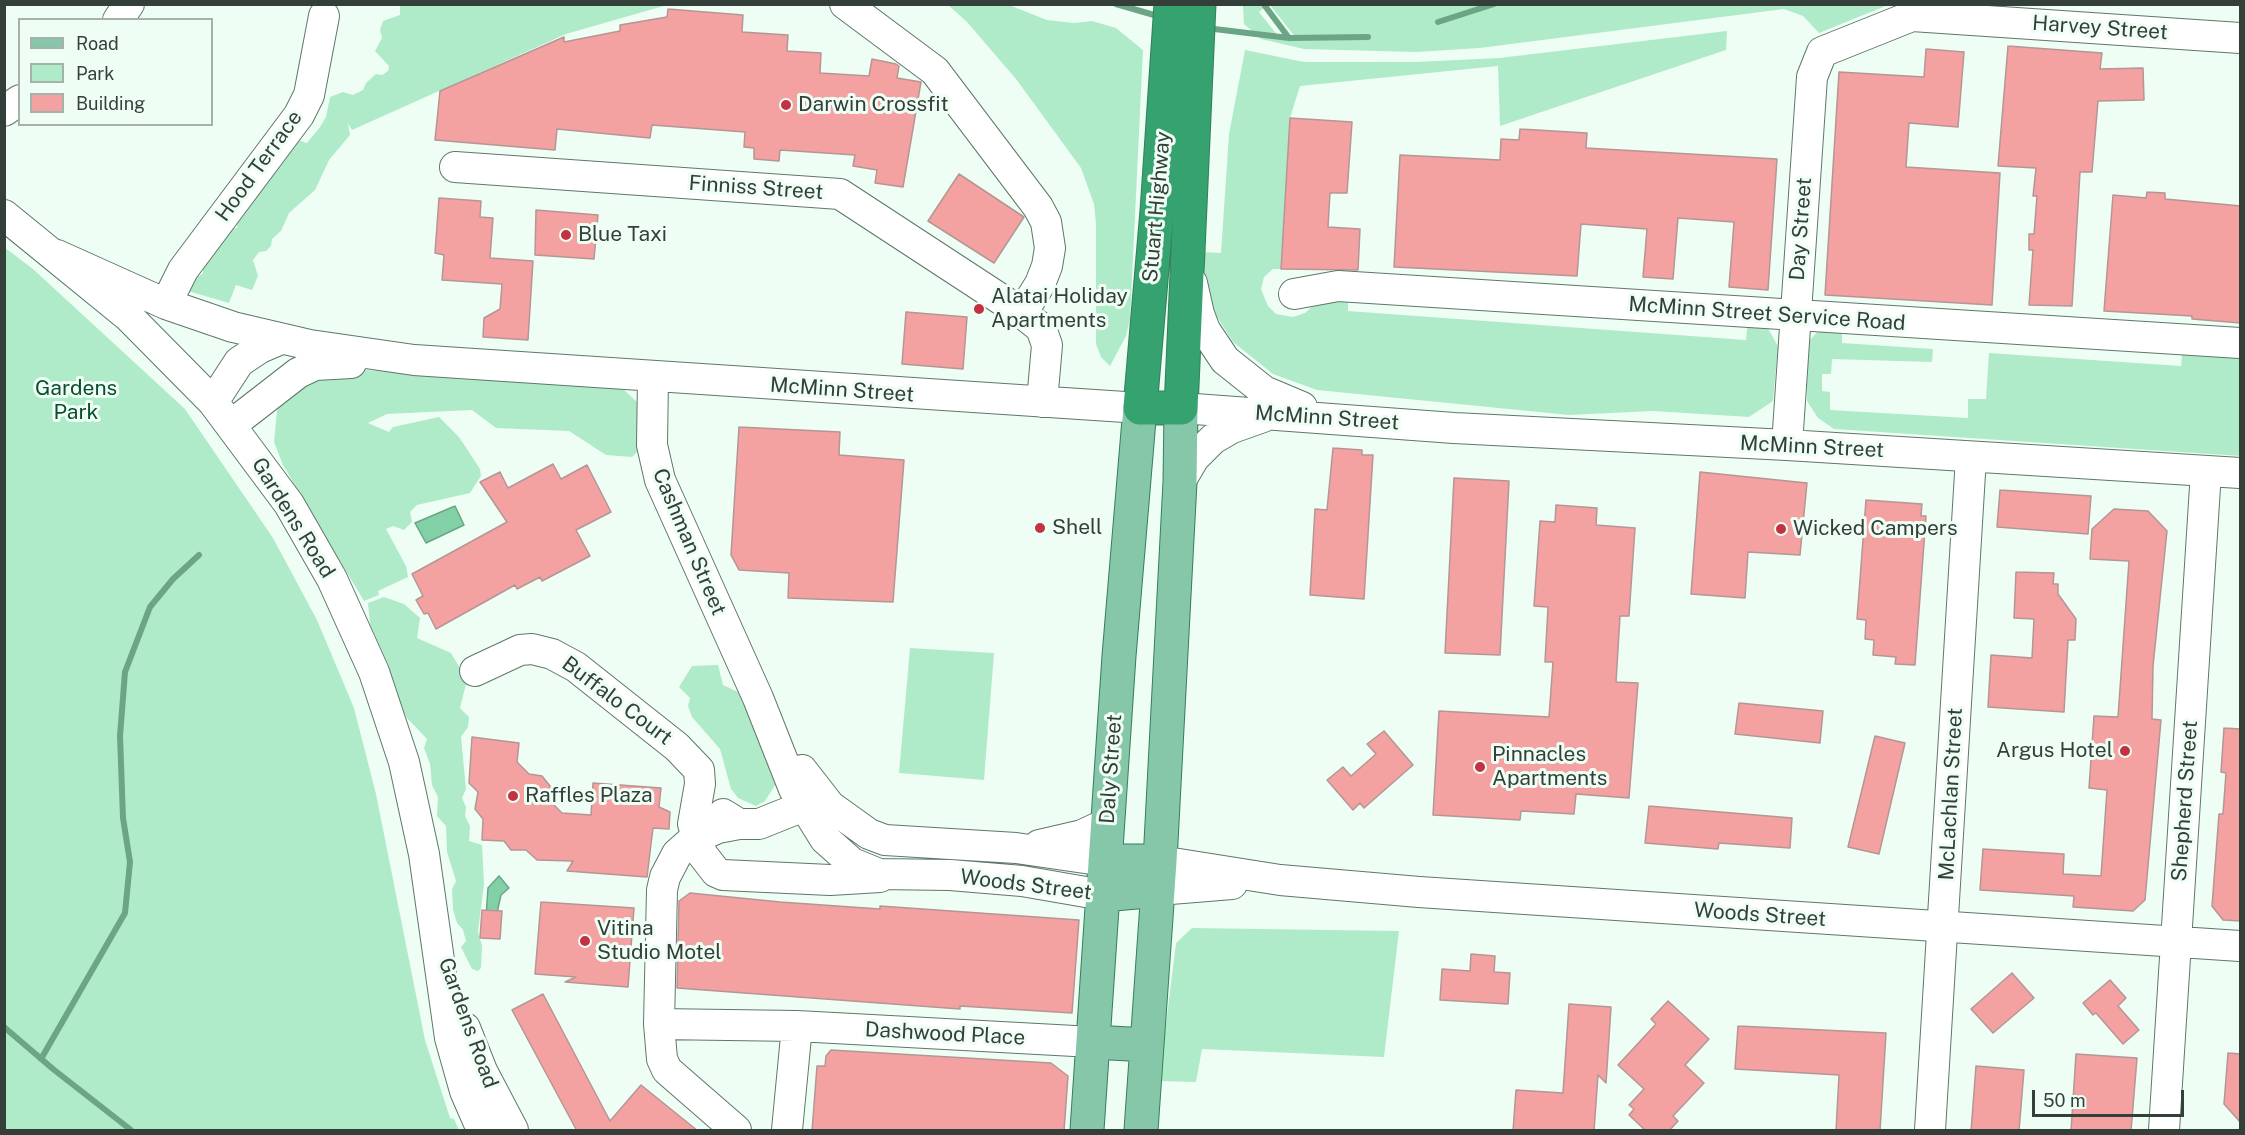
<!DOCTYPE html>
<html>
<head>
<meta charset="utf-8">
<style>
  body { margin:0 }
  #map { position:relative; width:2245px; height:1135px; overflow:hidden; background:#eefef4; font-family:"Public Sans",sans-serif }
  canvas { display:block }
  .frame { position:absolute; inset:0; border:6px solid #343f39; pointer-events:none }
  .legend { position:absolute; left:18px; top:18px; width:195px; height:108px; box-sizing:border-box; background:#eefef4; border:2px solid #a4b2a9; margin:0; padding:8px 10px; list-style:none; font-size:18px; color:#343f39 }
  .legend li { display:flex; align-items:center; gap:12px; height:30px }
  .legend b { width:30px; border:2px solid #a4b2a9 }
  .scale { position:absolute; left:2032px; top:1090px; width:152px; height:27px; box-sizing:border-box; border:3px solid #343f39; border-top:0; padding-left:8px; font-size:18px; line-height:21px; white-space:nowrap; color:#343f39; -webkit-text-stroke:4px #eefef4; paint-order:stroke }
</style>
</head>
<body>
<div id="map">
<canvas width="2245" height="1135"></canvas>
<div class="frame"></div>
<ul class="legend">
<li><b style="height:8px;background:#86c7a9"></b>Road</li>
<li><b style="height:16px;background:#b0ebc9"></b>Park</li>
<li><b style="height:16px;background:#f4a1a1"></b>Building</li>
</ul>
<div class="scale">50 m</div>
</div>
<script>
const c = document.querySelector('canvas').getContext('2d');
c.lineJoin = 'round';
function fillPath(path, color) {
  c.fillStyle = color;
  c.fill(path, 'evenodd');
}
function shape(rows) {
  const path = new Path2D();
  for (const r of rows) {
    path.moveTo(r[0], r[1]);
    for (let i = 2; i < r.length; i += 2) path.lineTo(r[i], r[i + 1]);
  }
  return path;
}
function strokePath(path, color, width, dash) {
  c.strokeStyle = color;
  c.lineWidth = width;
  c.lineCap = dash ? 'butt' : 'round';
  c.setLineDash(dash || []);
  c.stroke(path);
}
function label(font, color, halo, rows, align = 'center') {
  c.font = font + ' "Public Sans",sans-serif';
  c.lineWidth = 6;
  c.setLineDash([]);
  c.textBaseline = 'middle';
  c.strokeStyle = halo;
  c.fillStyle = color;
  for (const [text, x, y, turn = 0] of rows) {
    c.save();
    c.translate(x, y);
    c.rotate((+turn || 0) * Math.PI / 180);
    c.textAlign = isNaN(turn) ? turn : align;
    if (halo) c.strokeText(text, 0, 0);
    c.fillText(text, 0, 0);
    c.restore();
  }
}
fillPath(shape([
  [400,5,667,5,566,34,352,130,348,123,350,135,329,160,315,190,289,213,281,231,272,239,271,246,266,251,259,252,253,260,258,276,252,290,236,285,229,303,181,289,190,266,199,276,203,273,203,258,222,229,237,228,237,220,244,215,241,212,294,139,307,143,320,127,326,117,330,97,343,92,353,95,363,90,366,83,376,74,382,75,388,71,389,66,375,51,382,38,380,30,383,21,400,15],
  [948,5,1009,5,1047,20,1074,23,1092,21,1116,28,1143,50,1130,319,1126,336,1110,366,1101,357,1096,344,1096,224,1094,204,1081,168,1016,79,967,22],
  [1243,5,1267,5,1259,12,1279,37,1289,38,1296,38,1270,5,1888,5,1819,33,1803,16,1784,9,1480,48,1416,52,1304,49,1261,39,1244,24],
  [1727,31,1726,50,1500,126,1498,66,1300,86,1290,118,1281,269,1273,269,1264,277,1261,289,1268,306,1276,314,1293,317,1305,313,1318,301,1348,295,1348,311,1746,340,1748,320,1767,327,1778,346,1773,401,1749,417,1653,411,1569,415,1317,390,1273,374,1233,342,1210,306,1202,252,1221,253,1229,134,1245,50,1304,62,1415,62,1499,58],
  [4,247,33,269,185,409,273,538,317,620,354,708,376,794,425,1040,450,1118,454,1119,459,1130,5,1130],
  [1842,325,1842,343,1933,349,1932,362,1832,359,1831,374,1822,374,1822,391,1830,392,1830,410,1968,418,1968,399,1986,399,1989,353,2181,366,2183,346,2240,351,2240,456,1834,429,1818,418,1807,401,1807,355,1810,340,1822,327],
  [335,368,621,387,637,402,638,451,632,457,606,455,569,431,496,428,472,410,387,414,368,423,389,432,393,427,439,417,459,437,480,469,481,476,470,493,417,505,410,512,412,522,404,530,393,526,386,529,406,566,408,577,378,591,379,595,364,601,283,465,274,442,277,411,284,393],
  [384,597,404,604,420,618,417,638,451,653,467,680,460,708,469,717,468,727,461,737,466,789,462,798,466,807,465,816,470,826,469,841,482,845,484,884,478,932,482,946,481,968,478,971,472,969,461,947,466,941,463,930,457,923,453,910,452,889,456,881,447,852,446,826,437,816,438,797,432,785,430,764,424,748,427,739,407,718,401,707,390,678,389,666,370,624,368,603],
  [910,648,994,653,984,780,899,773],
  [718,665,723,685,747,696,755,733,771,754,777,782,765,801,756,806,738,798,731,789,720,749,692,717,688,706,690,698,679,687,692,666],
  [1192,928,1399,931,1384,1057,1202,1049,1196,1082,1159,1081,1176,943]
]), '#b0ebc9');
const water = shape([
  [455,506,464,525,426,543,415,523,455,506],
  [499,876,509,888,501,895,496,917,486,917,488,888,499,876]
]);
fillPath(water, '#82d1a6');
strokePath(water, '#6ba585', 1.5);
strokePath(shape([
  [1116,4,1161,17],
  [1265,6,1289,38],
  [1438,22,1494,4],
  [1206,28,1289,38,1368,37],
  [4,1027,53,1069,131,1130],
  [41,1059,125,913,130,862,123,818,120,736,125,672,150,607,173,579,199,555]
]), '#6ba585', 6);
const building = shape([
  [668,9,743,15,742,32,788,35,787,51,821,53,820,73,869,76,872,59,896,64,899,66,897,78,921,82,903,187,875,183,877,170,853,166,855,155,780,150,779,161,754,159,754,148,744,147,745,132,652,125,650,138,557,129,555,150,435,140,440,91,564,37,564,42,620,31,620,25,667,17,668,9],
  [2008,46,2102,53,2100,69,2143,68,2144,100,2098,101,2092,172,2080,172,2072,306,2029,305,2033,250,2029,250,2029,234,2034,234,2037,196,2033,196,2036,168,1998,166,2008,46],
  [1926,49,1964,52,1958,127,1909,123,1906,167,2000,173,1992,305,1825,295,1839,72,1924,77,1926,49],
  [1290,118,1352,122,1347,193,1330,193,1328,227,1360,229,1358,270,1281,269,1290,118],
  [1520,129,1587,133,1586,148,1777,159,1768,290,1729,287,1734,222,1678,218,1673,279,1643,277,1647,229,1581,224,1577,276,1394,267,1400,155,1500,160,1501,139,1519,140,1520,129],
  [959,174,1024,217,994,263,928,221,959,174],
  [2147,192,2165,193,2165,199,2241,206,2241,323,2192,319,2192,316,2104,311,2113,195,2146,198,2147,192],
  [439,198,481,201,480,217,493,218,490,258,533,261,528,340,483,337,484,318,500,309,502,284,442,280,444,255,435,253,439,198],
  [536,210,598,215,594,259,535,255,536,210],
  [906,312,967,317,963,369,902,364,906,312],
  [739,427,840,432,839,455,904,460,893,602,788,598,789,573,739,570,731,555,739,427],
  [1333,448,1362,450,1362,455,1373,455,1364,599,1310,595,1315,509,1327,510,1333,448],
  [553,464,561,479,587,465,611,512,576,530,590,556,542,581,540,577,517,589,515,585,436,629,428,613,424,614,416,600,423,596,412,574,507,522,480,482,500,472,508,488,553,464],
  [1700,472,1807,483,1800,555,1748,552,1745,598,1691,594,1700,472],
  [1454,478,1509,481,1500,655,1445,653,1454,478],
  [2000,490,2091,496,2088,534,1997,527,2000,490],
  [1866,500,1922,504,1921,516,1926,516,1915,665,1895,664,1896,657,1873,655,1874,640,1865,639,1866,620,1857,619,1866,500],
  [1556,505,1597,508,1596,525,1635,528,1629,616,1620,616,1616,682,1638,683,1629,798,1576,794,1574,814,1521,811,1520,820,1433,815,1439,711,1549,717,1553,662,1545,662,1548,607,1534,606,1540,521,1555,522,1556,505],
  [2114,509,2148,511,2167,531,2153,666,2152,719,2161,720,2145,900,2133,911,2073,907,2074,896,1980,890,1983,849,2064,854,2063,874,2101,876,2107,790,2089,788,2094,716,2118,717,2129,561,2090,559,2092,529,2114,509],
  [2016,572,2054,573,2053,584,2058,584,2058,594,2076,619,2075,640,2068,640,2064,712,1988,707,1991,655,2032,658,2034,619,2014,618,2016,572],
  [1739,703,1823,711,1820,743,1735,734,1739,703],
  [2224,728,2241,729,2241,921,2223,920,2212,906,2219,814,2223,814,2226,773,2221,772,2224,728],
  [1384,731,1413,765,1364,808,1360,803,1353,810,1327,780,1343,767,1351,776,1376,754,1367,744,1384,731],
  [1875,736,1905,743,1879,854,1848,847,1875,736],
  [472,737,519,743,517,762,529,774,542,776,550,786,549,800,562,813,591,815,593,783,661,788,659,807,670,812,669,829,653,828,647,877,567,871,573,861,537,860,526,850,511,850,504,841,482,840,483,819,475,809,478,792,469,783,472,737],
  [1649,806,1792,818,1790,848,1719,843,1718,849,1645,843,1649,806],
  [690,893,780,902,880,909,880,906,1079,920,1072,1013,960,1006,960,1009,677,988,679,901,690,893],
  [541,902,634,908,628,987,565,982,576,977,535,974,541,902],
  [482,910,502,911,500,939,480,938,482,910],
  [1471,954,1495,956,1494,972,1510,973,1508,1004,1440,1000,1442,969,1470,971,1471,954],
  [2012,973,2034,998,1993,1033,1971,1009,2012,973],
  [2110,980,2126,998,2118,1006,2139,1030,2123,1044,2096,1013,2093,1015,2083,1003,2110,980],
  [543,994,610,1121,641,1085,698,1131,577,1131,512,1010,543,994],
  [1668,1001,1709,1039,1685,1065,1704,1083,1673,1116,1678,1121,1669,1131,1646,1131,1629,1115,1634,1109,1629,1105,1644,1089,1618,1065,1656,1024,1651,1019,1668,1001],
  [1569,1004,1611,1007,1606,1083,1598,1075,1594,1131,1513,1131,1516,1090,1563,1093,1569,1004],
  [1738,1026,1886,1033,1880,1131,1836,1131,1839,1075,1735,1069,1738,1026],
  [831,1050,1051,1063,1068,1076,1064,1131,812,1131,817,1066,825,1066,826,1056,831,1050],
  [2228,1053,2241,1054,2241,1123,2224,1104,2228,1053],
  [2076,1054,2137,1058,2131,1131,2071,1131,2076,1054],
  [1976,1066,2024,1070,2019,1131,1971,1131,1976,1066]
]);
fillPath(building, '#f4a1a1');
strokePath(building, '#b49695', 1.5);
const minor = shape([
  [845,4,935,71,1038,207,1046,222,1050,248,1047,266,1040,284,1022,313,1041,328,1047,345,1042,402],
  [118,20,129,4],
  [4,111,20,100],
  [455,167,840,194,1022,313],
  [4,215,128,316,213,402,289,504,332,579,374,672,404,762,424,854,450,1038,465,1091,482,1130],
  [57,255,166,304,233,327,310,345,414,360,1140,408],
  [1192,283,1199,314,1205,330,1225,360,1264,391,1302,407],
  [1294,294,1338,286,2240,343],
  [166,304,183,270,299,115,309,95,324,16],
  [653,378,652,445,660,480,758,698,794,789,825,839,852,863,879,874,950,875,1022,881,1103,895],
  [213,402,239,362,260,348,281,339],
  [1181,408,1454,428,1787,445,2240,473],
  [231,425,298,373,315,365,351,363],
  [1787,445,1812,77,1822,52,1912,16,2240,38],
  [1180,482,1194,458,1213,439,1232,428,1263,417],
  [475,671,520,650,532,649,552,654,576,667,677,747,699,770,700,784,693,824,702,854,716,872,723,875,830,880,880,877],
  [802,770,830,806,869,834,885,840,1016,848,1105,861],
  [723,814,739,824,759,824,804,806,824,808],
  [1039,845,1082,835,1106,824],
  [1160,861,1280,880,1419,892,2240,946],
  [1158,890,1232,884],
  [659,1024,797,1026,1093,1042],
  [465,1028,482,1071,513,1130],
  [736,1130,667,1070,662,1059,659,1024,662,890,665,877,677,854,695,838,718,828,739,824],
  [787,1130,797,1026],
  [1930,1130,1971,457],
  [2164,1130,2206,471]
]);
const major = shape([
  [1105,861,1160,861],
  [1103,895,1158,890],
  [1093,1042,1147,1045],
  [1087,1130,1119,656,1140,408],
  [1141,1130,1160,861,1180,482,1181,408]
]);
const highway = shape([
  [1171,4,1157,211,1140,408,1181,408,1199,4]
]);
strokePath(minor, '#5f7769', 32);
strokePath(major, '#357f5c', 35);
strokePath(highway, '#357f5c', 35);
strokePath(minor, '#fff', 30);
strokePath(major, '#86c7a9', 33);
strokePath(highway, '#36a26f', 33);
for (const [x, y, r, color] of [
  [786,105,6,"#c23243"],
  [566,235,6,"#c23243"],
  [979,309,6,"#c23243"],
  [1040,528,6,"#c23243"],
  [1781,529,6,"#c23243"],
  [2125,751,6,"#c23243"],
  [1480,767,6,"#c23243"],
  [513,796,6,"#c23243"],
  [585,941,6,"#c23243"]
]) {
  const dot = new Path2D();
  dot.arc(x, y, r, 0, 2 * Math.PI);
  c.fillStyle = color;
  c.fill(dot);
  strokePath(dot, '#eefef4', 2);
}
label('21px', '#343f39', '#eefef4', [
  ["Harvey Street",2100,28,4],
  ["Hood Terrace",259,166,-54],
  ["Finniss Street",756,188,4],
  ["Stuart Highway",1157,207,-85],
  ["Day Street",1801,229,-86],
  ["McMinn Street Service Road",1767,314,4],
  ["McMinn Street",842,390,4],
  ["McMinn Street",1327,418,4],
  ["McMinn Street",1812,447,3],
  ["Gardens Road",293,518,58],
  ["Cashman Street",689,542,67],
  ["Buffalo Court",617,701,37],
  ["Daly Street",1111,769,-86],
  ["McLachlan Street",1951,794,-87],
  ["Shepherd Street",2185,801,-86],
  ["Woods Street",1026,885,7],
  ["Woods Street",1760,915,4],
  ["Gardens Road",468,1023,70],
  ["Dashwood Place",945,1034,3]
]);
label('21px', '#343f39', '#eefef4', [
  ["Darwin Crossfit",798,105],
  ["Blue Taxi",578,235],
  ["Alatai Holiday",991,297],
  ["Apartments",991,321],
  ["Shell",1052,528],
  ["Wicked Campers",1793,529],
  ["Argus Hotel",2113,751,"right"],
  ["Pinnacles",1492,755],
  ["Apartments",1492,779],
  ["Raffles Plaza",525,796],
  ["Vitina",597,929],
  ["Studio Motel",597,953]
], 'left');
label('21px', '#0c4c30', '#eefef4', [
  ["Gardens",76,389],
  ["Park",76,413]
]);
</script>
</body>
</html>
